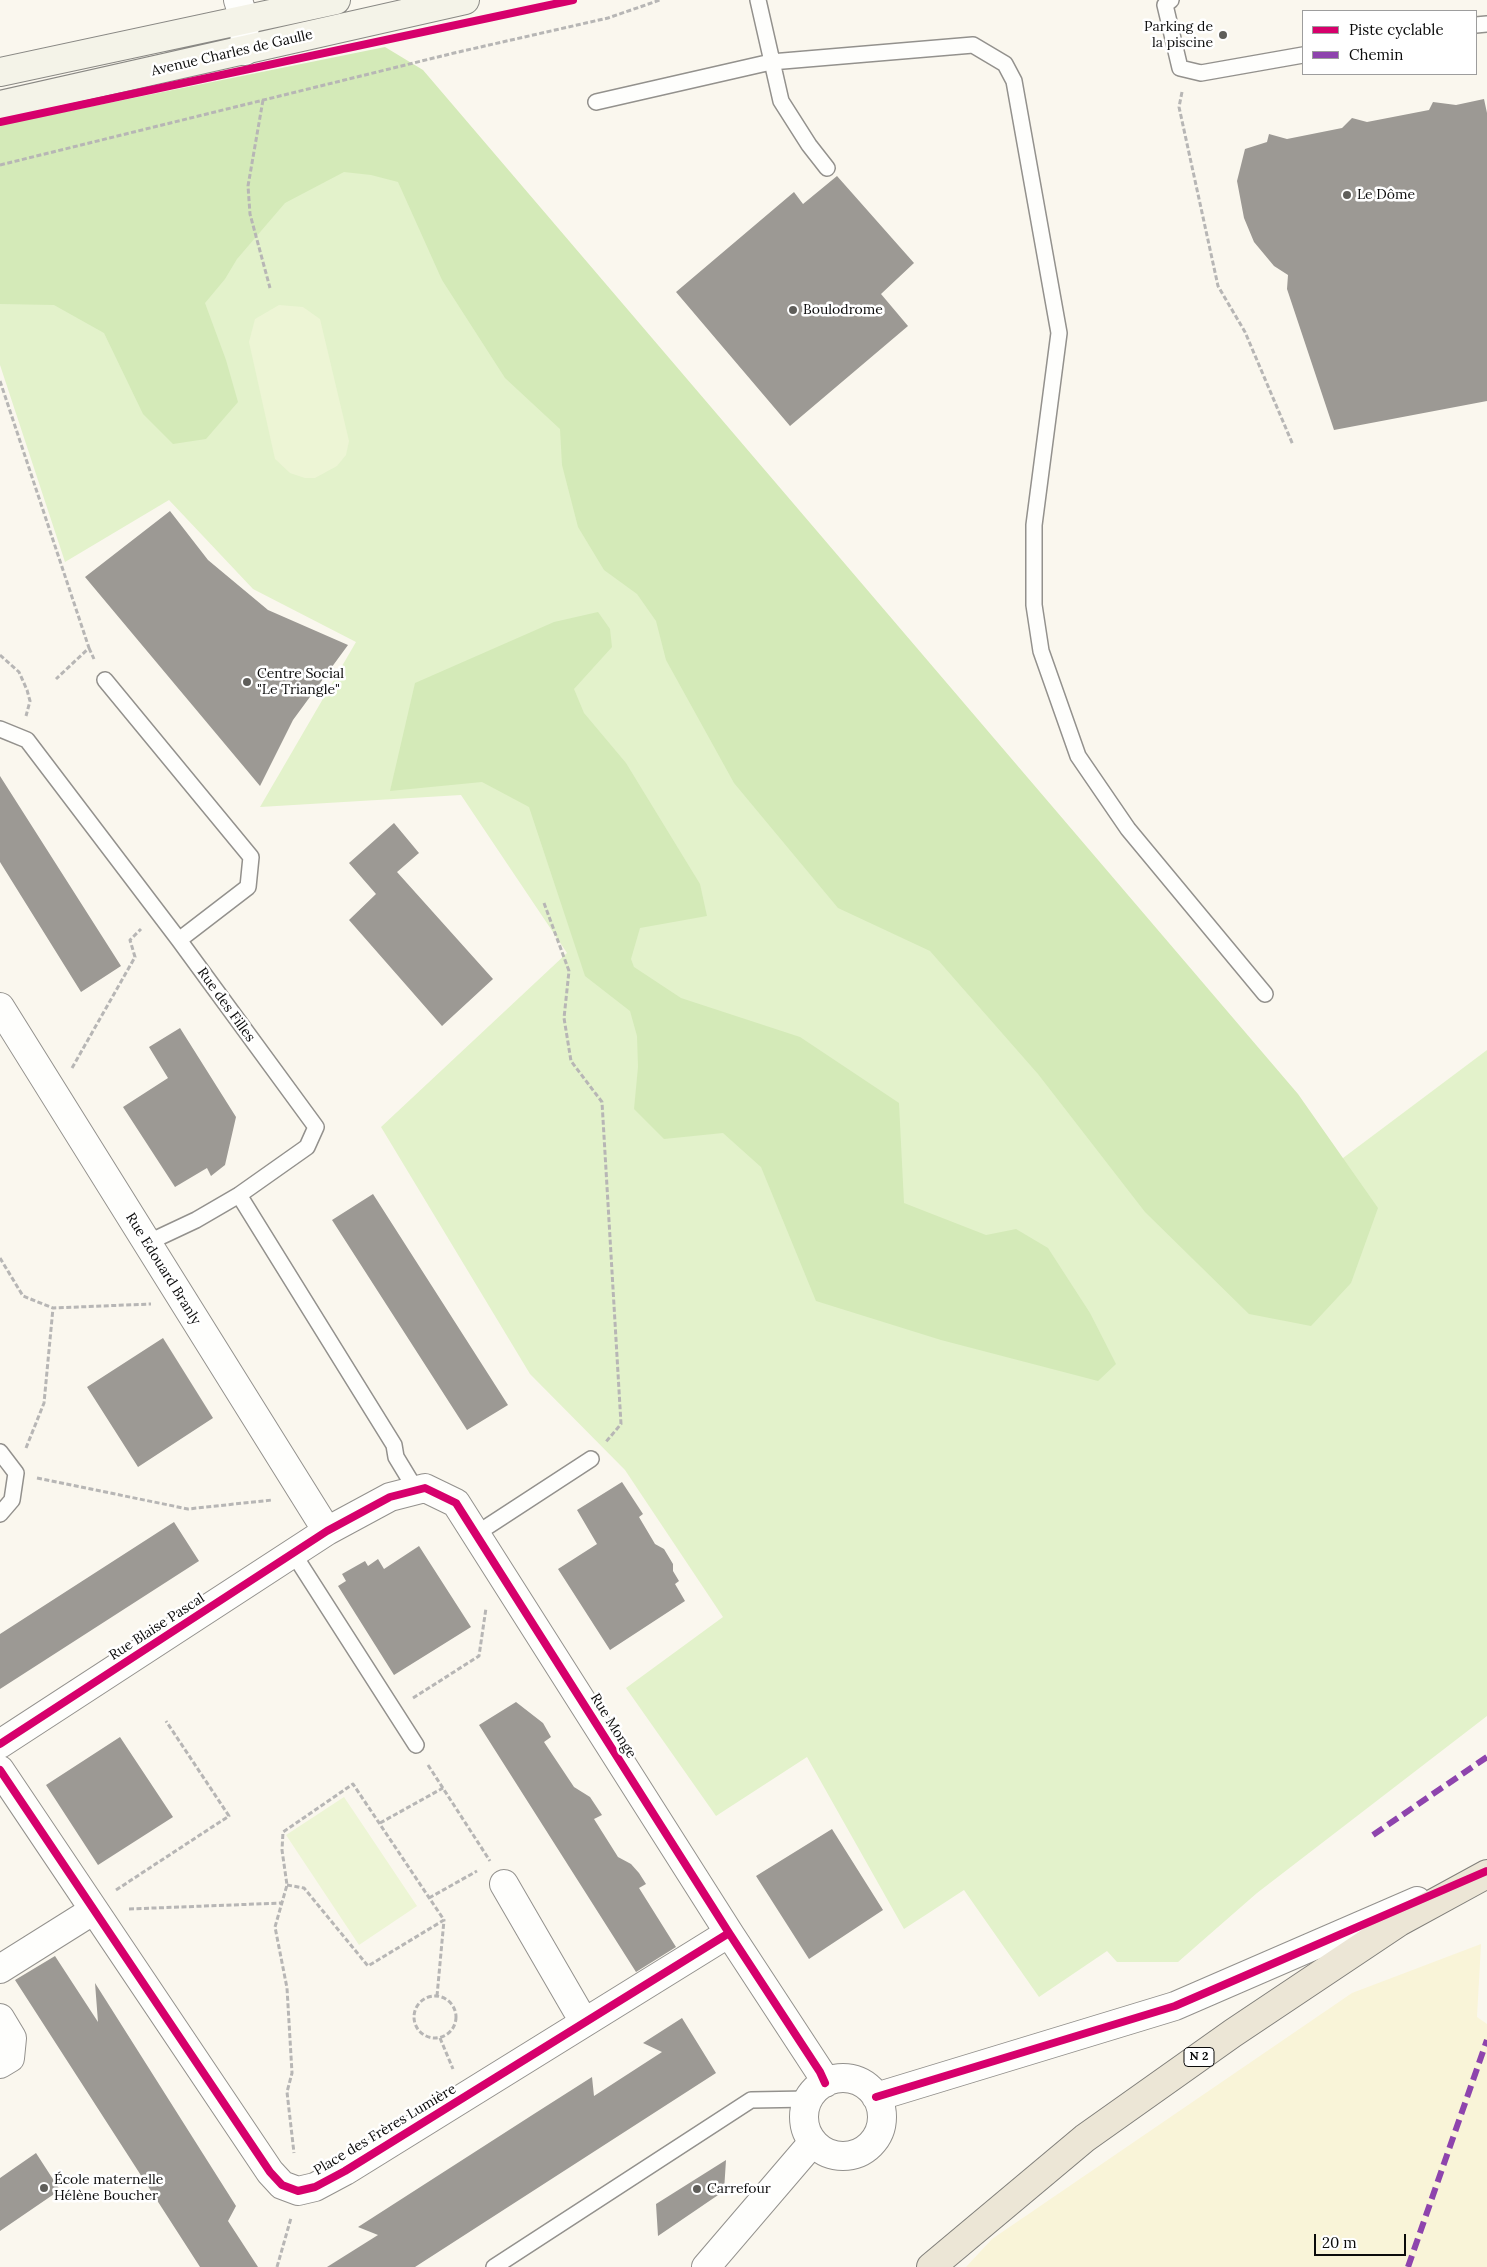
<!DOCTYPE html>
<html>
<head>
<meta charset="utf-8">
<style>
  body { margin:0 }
  #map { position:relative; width:1487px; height:2267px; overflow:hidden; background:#faf7ee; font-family:Lora,serif }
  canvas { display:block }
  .legend { position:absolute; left:1302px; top:10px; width:175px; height:65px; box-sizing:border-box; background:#fff; border:1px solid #9d9d9d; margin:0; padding:6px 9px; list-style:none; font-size:15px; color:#0b0b0b }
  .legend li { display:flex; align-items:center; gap:10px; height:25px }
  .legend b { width:25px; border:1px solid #9d9d9d }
  .scale { position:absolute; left:1314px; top:2234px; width:92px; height:22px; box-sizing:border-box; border:2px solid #0b0b0b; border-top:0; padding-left:6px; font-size:15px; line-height:18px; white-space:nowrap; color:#0b0b0b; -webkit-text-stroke:4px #fff; paint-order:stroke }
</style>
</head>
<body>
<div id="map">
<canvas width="1487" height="2267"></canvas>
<ul class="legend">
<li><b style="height:6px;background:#d6006c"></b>Piste cyclable</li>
<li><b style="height:6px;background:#8e44ad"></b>Chemin</li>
</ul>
<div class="scale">20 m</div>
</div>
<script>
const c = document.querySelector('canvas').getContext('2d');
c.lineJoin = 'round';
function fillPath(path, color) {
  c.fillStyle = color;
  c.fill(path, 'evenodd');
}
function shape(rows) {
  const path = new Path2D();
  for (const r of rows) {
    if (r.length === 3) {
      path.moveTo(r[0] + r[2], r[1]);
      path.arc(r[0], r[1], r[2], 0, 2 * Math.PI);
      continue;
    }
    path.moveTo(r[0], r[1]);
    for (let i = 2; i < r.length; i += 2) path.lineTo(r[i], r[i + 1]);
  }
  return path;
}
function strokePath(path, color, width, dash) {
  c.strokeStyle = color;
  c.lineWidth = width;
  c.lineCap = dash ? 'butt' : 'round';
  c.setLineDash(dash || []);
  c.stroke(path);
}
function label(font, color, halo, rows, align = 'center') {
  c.font = font + ' Lora,serif';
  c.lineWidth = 5;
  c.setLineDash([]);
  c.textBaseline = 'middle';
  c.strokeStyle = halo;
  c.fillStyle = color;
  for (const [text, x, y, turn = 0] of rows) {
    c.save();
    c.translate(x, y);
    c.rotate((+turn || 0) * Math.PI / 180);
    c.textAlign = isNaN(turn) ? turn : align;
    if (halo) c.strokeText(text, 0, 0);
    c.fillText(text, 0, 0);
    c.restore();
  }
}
fillPath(shape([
  [1481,1944,1477,2017,1487,2024,1487,2267,966,2267,992,2239,1352,1993]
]), '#f9f4d8');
fillPath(shape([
  [393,55,1331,1167,1487,1050,1487,1716,1257,1893,1178,1962,1117,1962,1107,1951,1039,1997,964,1890,904,1929,807,1757,716,1816,626,1688,723,1617,625,1470,530,1374,381,1127,567,953,461,795,260,807,356,642,253,589,169,500,65,562,0,365,0,133]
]), '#e3f2cb');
fillPath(shape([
  [385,47,423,70,1298,1094,1378,1208,1351,1283,1311,1326,1249,1314,1145,1212,1038,1074,930,951,838,908,734,783,666,660,656,621,637,594,604,570,578,527,562,465,560,429,505,378,442,280,398,182,371,175,344,172,285,203,237,259,225,279,205,303,226,360,238,402,206,439,173,444,143,414,104,333,54,305,0,304,0,125],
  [598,612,610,629,612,647,574,689,584,713,626,763,700,884,707,916,640,928,631,959,634,967,681,998,800,1037,899,1103,904,1203,986,1235,1016,1229,1048,1248,1090,1313,1116,1364,1098,1381,941,1340,816,1301,761,1167,723,1133,664,1139,634,1109,638,1067,637,1036,630,1011,585,976,529,807,482,782,390,791,415,683,554,622]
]), '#d4eab8');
fillPath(shape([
  [279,305,303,307,320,319,349,441,346,455,337,466,315,478,305,478,290,473,275,459,249,342,255,319],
  [344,1797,417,1906,359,1945,286,1835]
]), '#edf5d5');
fillPath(shape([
  [1484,99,1487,113,1487,401,1334,430,1287,289,1288,275,1274,266,1254,242,1244,218,1237,181,1245,149,1267,142,1269,134,1287,139,1342,128,1352,118,1367,122,1429,110,1433,102,1456,105],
  [837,176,914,263,881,294,908,326,790,426,676,292,794,192,803,204],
  [170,511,208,560,268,610,348,645,293,720,260,786,85,577],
  [0,776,121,966,81,992,0,862],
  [394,823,419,853,397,872,493,979,442,1026,349,920,376,894,349,863],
  [180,1028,236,1117,225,1165,211,1176,207,1168,175,1187,123,1107,168,1078,149,1047],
  [373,1194,508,1405,467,1430,332,1220],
  [163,1338,213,1418,138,1467,87,1387],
  [622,1482,643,1514,639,1517,655,1544,664,1549,673,1564,673,1571,679,1581,675,1584,685,1601,610,1650,558,1569,597,1544,577,1510],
  [174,1522,199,1561,0,1689,0,1634],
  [419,1546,471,1627,394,1675,338,1586,346,1581,342,1574,365,1561,368,1566,378,1559,384,1569],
  [516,1702,543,1723,551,1737,544,1742,574,1787,590,1797,602,1815,594,1819,618,1857,631,1864,639,1873,646,1884,639,1888,676,1947,636,1972,479,1725],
  [120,1737,173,1817,98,1865,46,1785],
  [832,1829,883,1910,809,1959,756,1876],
  [55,1956,98,2022,95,1983,236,2206,228,2221,258,2267,200,2267,162,2208,15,1980],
  [682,2018,716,2073,415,2267,327,2267,378,2235,358,2227,537,2112,592,2077,594,2096,662,2052,643,2043],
  [36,2153,60,2190,0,2231,0,2178],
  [726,2160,724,2191,658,2236,656,2204]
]), '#9c9994');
const service = shape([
  [758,0,781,101,809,145,827,168],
  [1171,0,1165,5,1180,68,1201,73,1303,55],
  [1476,25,1487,24],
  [596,102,771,62,973,45,1005,64,1014,81,1059,333,1034,525,1034,605,1041,651,1078,756,1128,829,1265,994],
  [105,680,251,857,248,887,179,940],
  [0,729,27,740,179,940,316,1127,307,1147,239,1195,196,1220,147,1243],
  [239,1195,394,1445,396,1457,416,1490],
  [0,1452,16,1473,12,1500,0,1514],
  [476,1534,591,1459],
  [293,1553,416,1745],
  [494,2267,751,2100,809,2099]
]);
const minor = shape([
  [238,0,244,19,245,51],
  [0,1007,327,1531],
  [0,1744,327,1531,390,1497,425,1488,456,1503,729,1933,820,2072,825,2083],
  [0,1770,270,2172,282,2185,298,2191,315,2187,345,2171,729,1933],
  [504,1884,584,2022],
  [0,1969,94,1910],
  [0,2018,12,2038,10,2058,0,2064],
  [843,2117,39],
  [876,2097,1175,2006,1417,1901],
  [706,2267,813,2142]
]);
const secondary = shape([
  [0,72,336,0],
  [0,105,465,0]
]);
const primary = shape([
  [931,2267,1085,2138,1233,2033,1399,1922,1487,1874]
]);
strokePath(service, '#93918d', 18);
strokePath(minor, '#93918d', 30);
strokePath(secondary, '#898884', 30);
strokePath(primary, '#807f7a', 30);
strokePath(shape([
  [1182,92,1179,107,1218,286,1245,332,1293,445],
  [263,100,248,186,250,214,270,288],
  [0,165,454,53,608,18,660,0],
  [0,381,89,648,56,679],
  [89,648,94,659],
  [0,655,19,672,27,690,30,701,26,716],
  [544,903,569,971,564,1018,571,1061,602,1102,621,1424,605,1443],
  [72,1068,135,957,130,940,141,929],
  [0,1258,23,1296,53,1308,151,1304],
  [26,1448,44,1403,53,1308],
  [37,1478,188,1509,272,1500],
  [413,1698,479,1656,486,1608],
  [428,1765,490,1861],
  [380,1823,443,1788],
  [287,1885,304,1888,368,1966,444,1920,353,1784,283,1832,282,1850,287,1885,275,1927,287,1988,292,2073,287,2092,294,2153],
  [116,1890,229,1816,166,1721],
  [429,1898,477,1871],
  [129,1909,282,1903],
  [437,1996,444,1920],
  [435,2017,21],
  [440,2038,453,2069],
  [277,2267,291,2218]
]), '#b7b6b5', 3, [5, 2.5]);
strokePath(service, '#fefefc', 15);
strokePath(minor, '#fefefc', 28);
strokePath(secondary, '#f4f3e8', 28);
strokePath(primary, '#ece6d6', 28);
strokePath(shape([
  [1373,1835,1487,1757],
  [1408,2267,1487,2040]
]), '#8e44ad', 6, [12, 6]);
strokePath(shape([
  [0,122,573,0],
  [0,1744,327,1531,390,1497,425,1488,456,1503,729,1933,820,2072,825,2083],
  [0,1770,270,2172,282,2185,298,2191,315,2187,345,2171,729,1933],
  [876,2097,1175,2006,1487,1871]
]), '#d6006c', 8);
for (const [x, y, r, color] of [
  [1223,35,5,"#5f5e5a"],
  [1347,195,5,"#5f5e5a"],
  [793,310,5,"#5f5e5a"],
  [247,682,5,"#5f5e5a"],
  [44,2188,5,"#5f5e5a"],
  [697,2189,5,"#5f5e5a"]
]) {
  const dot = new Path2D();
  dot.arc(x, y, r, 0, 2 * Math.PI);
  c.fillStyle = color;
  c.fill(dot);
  strokePath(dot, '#fff', 2);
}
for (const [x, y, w] of [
  [1199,2057,30]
]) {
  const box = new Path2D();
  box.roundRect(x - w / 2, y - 9.5, w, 19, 4);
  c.fillStyle = '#fff';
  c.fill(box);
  strokePath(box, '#0b0b0b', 1);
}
label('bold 12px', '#0b0b0b', null, [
  ["N 2",1199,2057]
]);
label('14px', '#0b0b0b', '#fff', [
  ["Parking de",1213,27,"right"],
  ["la piscine",1213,43,"right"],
  ["Le Dôme",1357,195],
  ["Boulodrome",803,310],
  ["Centre Social",257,674],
  ["\"Le Triangle\"",257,690],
  ["École maternelle",54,2180],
  ["Hélène Boucher",54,2196],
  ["Carrefour",707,2189]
], 'left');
label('14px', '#0b0b0b', '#fff', [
  ["Avenue Charles de Gaulle",232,53,-13],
  ["Rue des Filles",226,1005,54],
  ["Rue Edouard Branly",163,1269,58],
  ["Rue Blaise Pascal",157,1627,-33],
  ["Rue Monge",613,1726,58],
  ["Place des Frères Lumière",385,2130,-31]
]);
</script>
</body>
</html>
